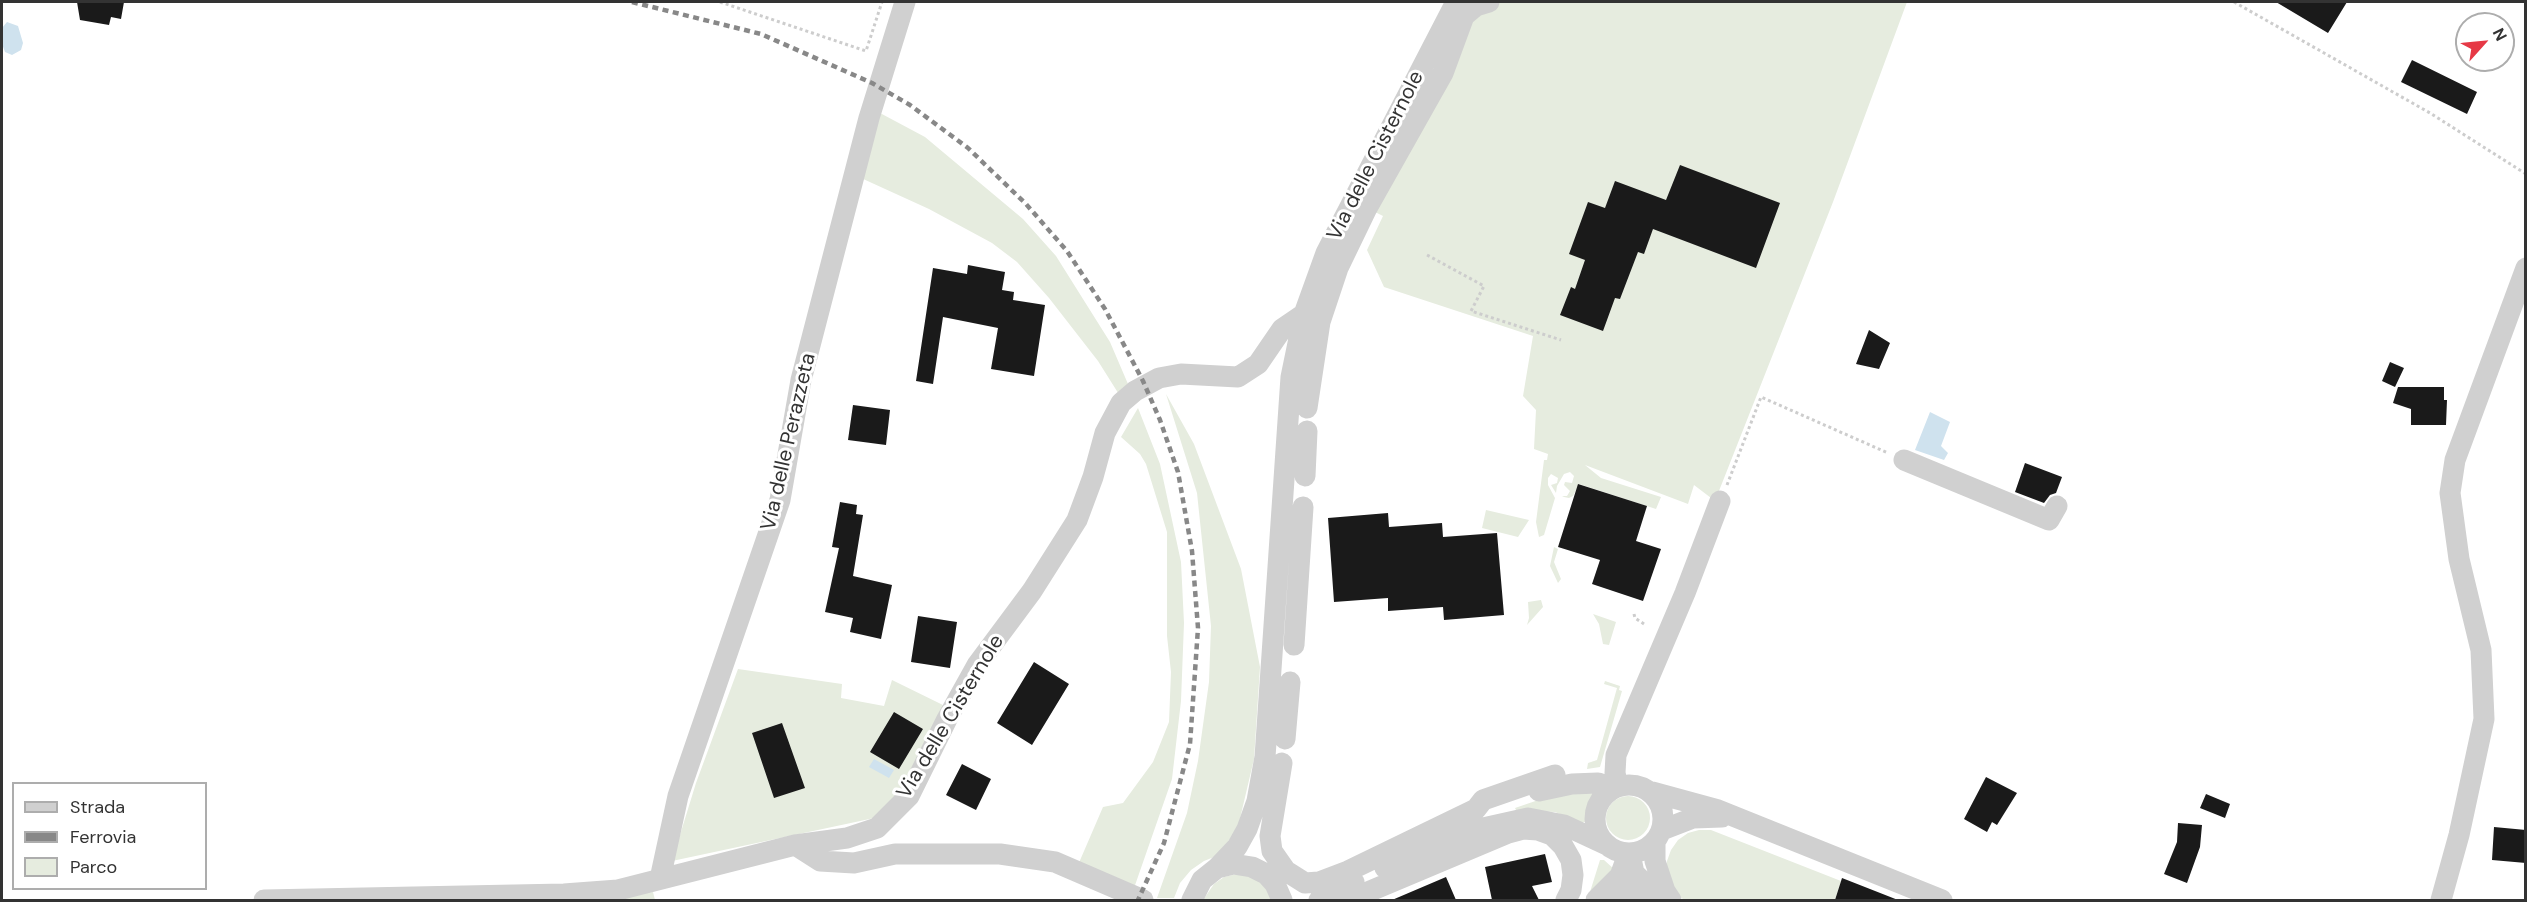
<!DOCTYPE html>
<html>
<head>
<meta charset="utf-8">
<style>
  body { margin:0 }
  #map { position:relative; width:2527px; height:902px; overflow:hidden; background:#fff; font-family:"DM Sans",sans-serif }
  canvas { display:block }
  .frame { position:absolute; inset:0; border:3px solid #333; pointer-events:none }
  .legend { position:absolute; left:12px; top:782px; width:195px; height:108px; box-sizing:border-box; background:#fff; border:2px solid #adadad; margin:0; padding:8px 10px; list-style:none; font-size:18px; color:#333 }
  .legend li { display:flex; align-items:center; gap:12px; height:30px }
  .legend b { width:30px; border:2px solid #adadad }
  .north { position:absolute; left:2455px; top:12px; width:60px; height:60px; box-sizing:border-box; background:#fff; border:2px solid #adadad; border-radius:50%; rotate:63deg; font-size:16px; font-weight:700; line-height:24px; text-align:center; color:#333 }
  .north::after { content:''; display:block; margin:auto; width:21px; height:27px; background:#e63946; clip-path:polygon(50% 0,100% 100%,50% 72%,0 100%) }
</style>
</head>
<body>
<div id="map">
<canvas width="2527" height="902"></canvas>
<div class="frame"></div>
<ul class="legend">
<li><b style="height:8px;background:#d0d0d0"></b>Strada</li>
<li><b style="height:8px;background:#888"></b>Ferrovia</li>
<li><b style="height:16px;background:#e6ecdf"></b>Parco</li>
</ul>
<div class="north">N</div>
</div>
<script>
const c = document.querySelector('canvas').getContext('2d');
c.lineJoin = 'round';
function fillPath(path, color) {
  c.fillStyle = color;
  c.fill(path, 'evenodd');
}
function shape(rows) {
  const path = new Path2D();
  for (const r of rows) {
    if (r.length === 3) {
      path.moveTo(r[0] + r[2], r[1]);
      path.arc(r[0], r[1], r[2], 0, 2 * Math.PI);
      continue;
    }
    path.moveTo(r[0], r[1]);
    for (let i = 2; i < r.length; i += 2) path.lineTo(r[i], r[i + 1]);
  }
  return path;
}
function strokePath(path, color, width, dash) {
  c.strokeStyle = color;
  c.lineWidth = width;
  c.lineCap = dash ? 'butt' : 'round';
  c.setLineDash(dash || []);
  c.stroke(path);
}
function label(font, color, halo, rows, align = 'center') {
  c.font = font + ' "DM Sans",sans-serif';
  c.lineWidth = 6;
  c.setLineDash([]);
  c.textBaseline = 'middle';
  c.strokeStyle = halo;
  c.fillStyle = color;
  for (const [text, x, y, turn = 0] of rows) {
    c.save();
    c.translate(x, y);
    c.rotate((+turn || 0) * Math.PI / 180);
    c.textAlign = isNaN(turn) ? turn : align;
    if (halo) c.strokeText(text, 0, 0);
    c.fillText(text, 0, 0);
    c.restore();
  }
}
fillPath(shape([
  [1489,2,1907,2,1833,202,1715,501,1694,485,1688,504,1585,465,1601,478,1661,497,1656,509,1579,484,1573,496,1569,498,1564,497,1562,496,1567,496,1570,491,1564,485,1565,482,1572,483,1574,476,1570,472,1564,474,1557,486,1556,493,1551,485,1557,483,1558,478,1551,474,1548,478,1548,485,1555,498,1544,535,1539,537,1536,522,1544,460,1547,460,1548,454,1534,449,1536,410,1523,396,1533,336,1384,287,1367,250,1383,216,1367,208,1456,33],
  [880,113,925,137,1023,219,1056,256,1110,342,1131,391,1120,396,1098,361,1049,298,1017,262,992,243,929,209,861,178],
  [1166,394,1194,444,1241,569,1260,667,1254,759,1238,827,1219,855,1204,861,1191,870,1180,883,1174,898,1157,898,1187,813,1198,761,1209,682,1211,626,1197,493],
  [1138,408,1160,464,1181,562,1184,623,1181,701,1172,779,1133,891,1078,865,1103,807,1123,803,1153,762,1169,722,1171,672,1167,636,1167,532,1146,464,1140,454,1121,437],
  [1486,510,1529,520,1518,537,1482,528],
  [1554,547,1558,549,1554,562,1561,579,1558,583,1550,566],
  [1541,600,1543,607,1527,625,1529,618,1528,602],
  [1593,614,1616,622,1609,645,1603,644,1599,624],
  [738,669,842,684,841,698,884,706,892,680,945,706,901,795,879,817,672,861,696,783],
  [1605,681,1620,686,1619,690,1622,691,1600,767,1587,769,1588,763,1597,760,1617,688,1604,684],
  [1597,793,1587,821,1582,823,1555,812,1516,810,1515,808,1553,795],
  [1628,818,22],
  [1699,830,1711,830,1841,881,1835,900,1684,900,1677,894,1667,873,1667,861,1671,850,1678,840,1688,833],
  [1600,860,1604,860,1614,869,1590,892],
  [1237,874,1250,875,1261,881,1275,900,1203,900,1214,884,1224,877],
  [653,892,655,900,598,900,634,894]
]), '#e6ecdf');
fillPath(shape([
  [7,22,18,26,23,43,21,50,12,55,5,52,2,44,2,28],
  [1930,412,1950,422,1941,446,1948,453,1944,460,1915,450],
  [874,759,894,770,889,778,869,767]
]), '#cfe2ee');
fillPath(shape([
  [77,2,124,2,121,19,111,17,109,25,80,20],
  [2276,2,2347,2,2328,33],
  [2412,60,2477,92,2467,114,2401,82],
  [1680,165,1780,203,1756,268,1653,229,1644,254,1638,252,1620,299,1615,298,1603,331,1560,315,1571,287,1575,289,1585,260,1569,254,1588,202,1605,208,1615,181,1666,200],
  [968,265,1005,272,1002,290,1014,292,1013,300,1045,305,1034,376,991,369,998,328,943,317,933,384,916,381,933,268,967,274],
  [1869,330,1890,343,1879,369,1856,364],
  [2390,362,2404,368,2395,387,2382,381],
  [2398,387,2444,387,2444,400,2447,400,2446,425,2411,425,2411,409,2393,403],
  [853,405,890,410,886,445,848,440],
  [2025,463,2062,477,2056,493,2050,495,2044,503,2015,492],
  [1578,484,1647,506,1636,541,1661,549,1643,601,1592,584,1600,560,1558,547],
  [840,502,857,505,856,514,863,515,853,576,892,585,881,639,850,632,853,618,825,612,839,548,832,547],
  [1388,513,1389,527,1442,523,1443,537,1497,533,1504,615,1444,620,1443,607,1388,611,1388,598,1334,602,1328,518],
  [918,616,957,622,950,668,911,662],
  [1034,662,1069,684,1032,745,997,723],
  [894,712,923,729,899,769,870,752],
  [782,723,805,788,774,798,752,733],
  [962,764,991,779,976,810,946,795],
  [1986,777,2017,793,1997,825,1992,822,1987,832,1964,819],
  [2206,794,2230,804,2225,818,2200,808],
  [2178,823,2202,825,2200,847,2187,883,2164,874,2177,842],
  [2494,827,2526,830,2526,863,2492,860],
  [1545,854,1552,882,1532,886,1539,900,1492,900,1485,867],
  [1446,877,1456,900,1392,900],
  [1842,878,1898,900,1835,900]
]), '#1a1a1a');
strokePath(shape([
  [720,2,866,51,882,2],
  [2234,2,2430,113,2526,174],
  [1427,255,1484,286,1471,311,1561,340],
  [1727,485,1761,397,1888,453],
  [1634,614,1635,618,1644,624]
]), '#cdcdcd', 3, [3, 3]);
strokePath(shape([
  [1307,408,1320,322,1338,268,1367,208,1443,73,1464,16,1476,6,1489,2],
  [1904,460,2049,520,2057,506],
  [1305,476,1307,431],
  [1294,645,1303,507],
  [1285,739,1290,682],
  [1282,763,1270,836,1272,851,1286,871,1305,883,1319,882,1348,871,1476,809,1483,800,1555,775],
  [1629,819,34],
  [1618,786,1615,773,1616,755,1685,593,1720,501],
  [1539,791,1572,784,1598,783,1612,788],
  [1652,792,1718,810,1942,900],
  [1662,830,1693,818,1722,817],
  [1655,841,1655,861,1665,891,1671,900],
  [795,845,820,861,854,863,895,854,1000,854,1055,862,1143,900],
  [1630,854,1634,873,1662,900],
  [1217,868,1237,847,1247,829,1257,801,1265,757,1291,377,1304,314,1326,253,1456,2],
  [1385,868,1483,828,1528,818,1564,825,1607,845],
  [660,879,678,796,780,500,801,380,869,118,905,2],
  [264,900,564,894,618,890,795,845,847,838,877,828,909,796,947,719,977,665,1032,591,1077,520,1093,477,1105,433,1121,403,1135,391,1159,378,1181,374,1238,377,1258,364,1282,329,1304,314],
  [1192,900,1202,880,1217,868,1233,864,1252,867,1266,874,1275,884,1282,900],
  [1319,900,1354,882],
  [1349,900,1508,833,1523,829,1538,830,1552,835,1563,846,1571,860,1573,875,1571,890,1566,900],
  [1596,900,1620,876,1628,854],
  [1610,900,1621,892,1628,891,1634,893,1642,900],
  [2441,900,2459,835,2484,719,2481,650,2459,559,2450,493,2455,460,2526,268]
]), '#d0d0d0', 21);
strokePath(shape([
  [632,2,761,34,872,83,910,105,968,148,1026,204,1067,251,1105,309,1143,381,1160,420,1178,472,1192,551,1198,628,1190,744,1164,843,1138,900]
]), '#888', 4.5, [6, 4.5]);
label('21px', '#333', '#fff', [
  ["Via delle Cisternole",1376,156,-63],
  ["Via delle Perazzeta",789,442,-77],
  ["Via delle Cisternole",951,717,-59]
]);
</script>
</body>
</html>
